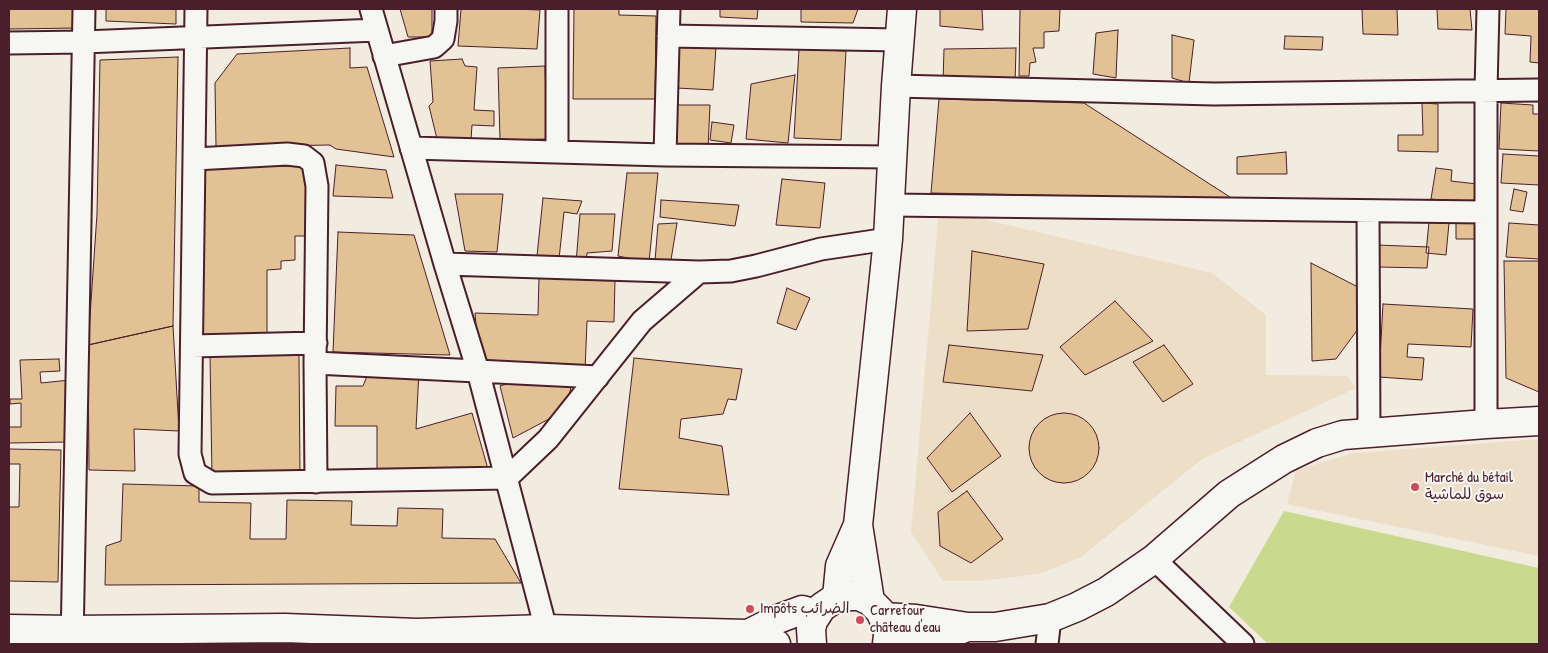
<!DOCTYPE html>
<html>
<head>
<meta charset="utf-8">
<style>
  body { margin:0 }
  #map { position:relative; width:1548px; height:653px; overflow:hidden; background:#f2ebdf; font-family:"Patrick Hand",sans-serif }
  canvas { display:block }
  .frame { position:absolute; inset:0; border:10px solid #4a1f2b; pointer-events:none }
</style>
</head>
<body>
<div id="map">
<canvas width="1548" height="653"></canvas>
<div class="frame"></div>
</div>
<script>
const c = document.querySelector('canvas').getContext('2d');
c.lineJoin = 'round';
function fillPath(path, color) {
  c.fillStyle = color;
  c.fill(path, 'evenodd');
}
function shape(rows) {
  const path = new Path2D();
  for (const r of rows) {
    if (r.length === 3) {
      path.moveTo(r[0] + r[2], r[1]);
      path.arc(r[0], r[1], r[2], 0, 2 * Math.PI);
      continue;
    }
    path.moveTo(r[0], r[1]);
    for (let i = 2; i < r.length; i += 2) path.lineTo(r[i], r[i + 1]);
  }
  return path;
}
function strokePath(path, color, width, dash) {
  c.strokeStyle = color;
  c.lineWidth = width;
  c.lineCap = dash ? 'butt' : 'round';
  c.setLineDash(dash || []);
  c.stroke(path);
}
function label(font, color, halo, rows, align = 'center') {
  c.font = font + ' "Patrick Hand","Playpen Sans Arabic",sans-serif';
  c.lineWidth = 4;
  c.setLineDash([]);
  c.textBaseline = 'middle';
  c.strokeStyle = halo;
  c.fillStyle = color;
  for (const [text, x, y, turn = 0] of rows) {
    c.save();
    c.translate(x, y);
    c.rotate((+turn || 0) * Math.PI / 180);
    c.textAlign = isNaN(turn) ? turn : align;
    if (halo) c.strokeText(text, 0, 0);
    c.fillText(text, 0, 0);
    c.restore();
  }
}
fillPath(shape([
  [939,209,1212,273,1266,315,1266,375,1347,376,1356,388,1202,459,1081,557,1039,574,981,581,943,581,911,532],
  [1539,439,1539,556,1287,504,1296,470,1354,453]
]), '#eddec8');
fillPath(shape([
  [1284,511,1539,568,1539,644,1268,644,1229,607]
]), '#c9da8f');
const building = shape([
  [9,9,78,9,79,28,9,29,9,9],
  [106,9,176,9,176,24,106,21,106,9],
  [400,9,432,9,432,37,408,37,400,9],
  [461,9,514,9,540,10,537,49,458,46,461,9],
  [574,9,619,9,619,15,656,16,655,99,573,99,574,9],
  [720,9,758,9,757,19,720,17,720,9],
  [801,9,858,9,853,23,801,22,801,9],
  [940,9,982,9,983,30,940,26,940,9],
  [1020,9,1060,9,1059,31,1044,32,1044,48,1033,48,1036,62,1030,63,1029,76,1019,76,1020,9],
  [1362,9,1397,9,1398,35,1363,34,1362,9],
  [1437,9,1470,9,1472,30,1438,29,1437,9],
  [1506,9,1539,9,1539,63,1530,62,1531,36,1505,34,1506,9],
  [1118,30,1116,78,1093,74,1096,33,1118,30],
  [1172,35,1194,40,1189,83,1172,78,1172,35],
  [1285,36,1323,37,1322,50,1284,49,1285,36],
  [679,45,716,47,713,90,677,88,679,45],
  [350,48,350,68,367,67,394,157,336,149,330,145,216,147,215,83,237,54,350,48],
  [1016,48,1015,85,943,83,944,49,1016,48],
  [799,49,846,51,841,140,794,138,799,49],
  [178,57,173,326,88,345,97,214,100,60,178,57],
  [462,59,465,66,477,67,474,110,494,111,494,126,472,125,471,140,437,139,429,106,433,102,430,61,462,59],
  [545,66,547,139,500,140,498,68,545,66],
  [795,75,788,143,746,139,751,84,795,75],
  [939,99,1084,103,1233,199,931,193,939,99],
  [1422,103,1438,104,1438,152,1398,151,1398,135,1423,135,1422,103],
  [1501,103,1533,105,1533,114,1539,114,1539,151,1499,149,1501,103],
  [677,105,710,105,708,149,672,147,677,105],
  [712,122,734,125,731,143,710,140,712,122],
  [1286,152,1287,174,1237,174,1237,157,1286,152],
  [1503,154,1539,156,1539,185,1501,183,1503,154],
  [336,165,386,170,393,198,333,196,336,165],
  [309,166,309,236,295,236,295,260,281,261,281,269,267,270,267,342,202,342,201,167,309,166],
  [1436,168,1452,170,1451,181,1477,184,1474,204,1431,199,1436,168],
  [627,173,658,173,649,262,618,256,627,173],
  [782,179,825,183,820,228,776,225,782,179],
  [1514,189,1527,192,1523,212,1510,210,1514,189],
  [455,194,503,194,497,252,465,251,455,194],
  [543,198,582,201,577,214,564,212,559,259,537,256,543,198],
  [661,200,739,205,735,226,660,217,661,200],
  [580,214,615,214,612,251,587,253,586,263,576,263,580,214],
  [1429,222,1449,223,1446,255,1426,253,1429,222],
  [677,223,670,266,655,261,658,224,677,223],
  [1456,223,1475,223,1475,239,1456,239,1456,223],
  [1509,223,1539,225,1539,259,1506,257,1509,223],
  [338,232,414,235,450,355,333,352,338,232],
  [1377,245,1429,247,1427,268,1378,267,1377,245],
  [972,251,1044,264,1028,329,967,331,972,251],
  [1504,261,1539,261,1539,392,1506,378,1504,261],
  [1311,263,1358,287,1358,329,1336,359,1312,361,1311,263],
  [539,277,615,279,614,322,587,321,585,371,479,364,475,313,538,315,539,277],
  [787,288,810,298,796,330,777,323,787,288],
  [1115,301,1153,341,1085,375,1060,347,1115,301],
  [1383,304,1473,309,1471,347,1408,344,1407,357,1424,358,1422,380,1379,377,1383,304],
  [173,326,179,431,134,429,135,471,89,470,88,345,173,326],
  [949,345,1043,355,1032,391,943,382,949,345],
  [1164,345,1193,384,1163,402,1133,362,1164,345],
  [299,354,300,475,212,477,210,355,299,354],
  [634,358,742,369,736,400,728,399,723,414,681,419,679,438,722,446,729,495,619,489,634,358],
  [59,359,60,371,40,372,41,383,70,380,69,442,9,443,9,427,21,427,21,403,10,404,10,399,22,399,20,360,59,359],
  [370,369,419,371,416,429,472,413,488,469,377,469,377,426,335,426,336,386,363,386,370,369],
  [528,378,571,387,566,410,513,438,500,386,528,378],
  [1064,448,35],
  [970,413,1001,456,952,492,927,458,970,413],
  [9,449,61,450,58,582,9,581,9,507,19,507,20,464,9,464,9,449],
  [123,484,199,486,199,502,251,503,250,539,286,539,287,500,352,501,351,525,397,526,398,508,443,509,442,538,495,539,521,583,105,585,106,546,121,541,123,484],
  [967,491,1003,539,971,563,940,546,938,512,967,491]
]);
fillPath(building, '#e2c194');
strokePath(building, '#4a1f2b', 1);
const street = shape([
  [196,9,190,454,195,473,212,483,507,478,548,439,642,321,699,272],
  [371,9,445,264,478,371,546,629,552,644],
  [557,9,557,152],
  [668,36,900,40],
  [9,43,84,42,377,30],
  [384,56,434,47,443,39,446,21,446,9],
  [896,86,1214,94,1539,90],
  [411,148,665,155,893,157],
  [665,155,669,9],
  [195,159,287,154,304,156,313,163,317,186,315,363,316,482],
  [890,205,1485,212],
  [1368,211,1369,433],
  [445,264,699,272,731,271,756,266,821,249,888,239],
  [192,346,316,343],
  [315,363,598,377],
  [1486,424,1486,90,1488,9],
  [1154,559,1243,644],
  [72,644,84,9],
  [1047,644,1050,618]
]);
const secondary = shape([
  [837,597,840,566,858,525],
  [870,601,858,525,888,239,896,86,902,9],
  [884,617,916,619,968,627,995,627,1050,618,1077,607,1106,592,1154,559,1229,494,1284,459,1317,443,1343,435,1486,424,1539,421],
  [9,629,71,630,285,628,417,633,546,629,748,634,776,644],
  [748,634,778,619,802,610,816,614],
  [812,644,811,629,813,621,822,607,837,597,852,596,859,596,870,601,880,611,887,626,888,635,887,644],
  [911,644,962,629]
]);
strokePath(street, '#4a1f2b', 25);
strokePath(secondary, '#4a1f2b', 31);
strokePath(street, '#f6f6f2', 21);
strokePath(secondary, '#f6f6f2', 28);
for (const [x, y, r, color] of [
  [1415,487,5,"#d1495b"],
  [750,609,5,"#d1495b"],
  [860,620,5,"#d1495b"]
]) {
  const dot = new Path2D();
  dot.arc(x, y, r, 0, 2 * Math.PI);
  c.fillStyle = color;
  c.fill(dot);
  strokePath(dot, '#f6f6f2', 2);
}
label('15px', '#4a1f2b', '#f6f6f2', [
  ["Marché du bétail",1425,478],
  ["سوق للماشية",1425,495],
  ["Impôts الضرائب",760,609],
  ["Carrefour",870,611],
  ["château d'eau",870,628]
], 'left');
</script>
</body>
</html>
